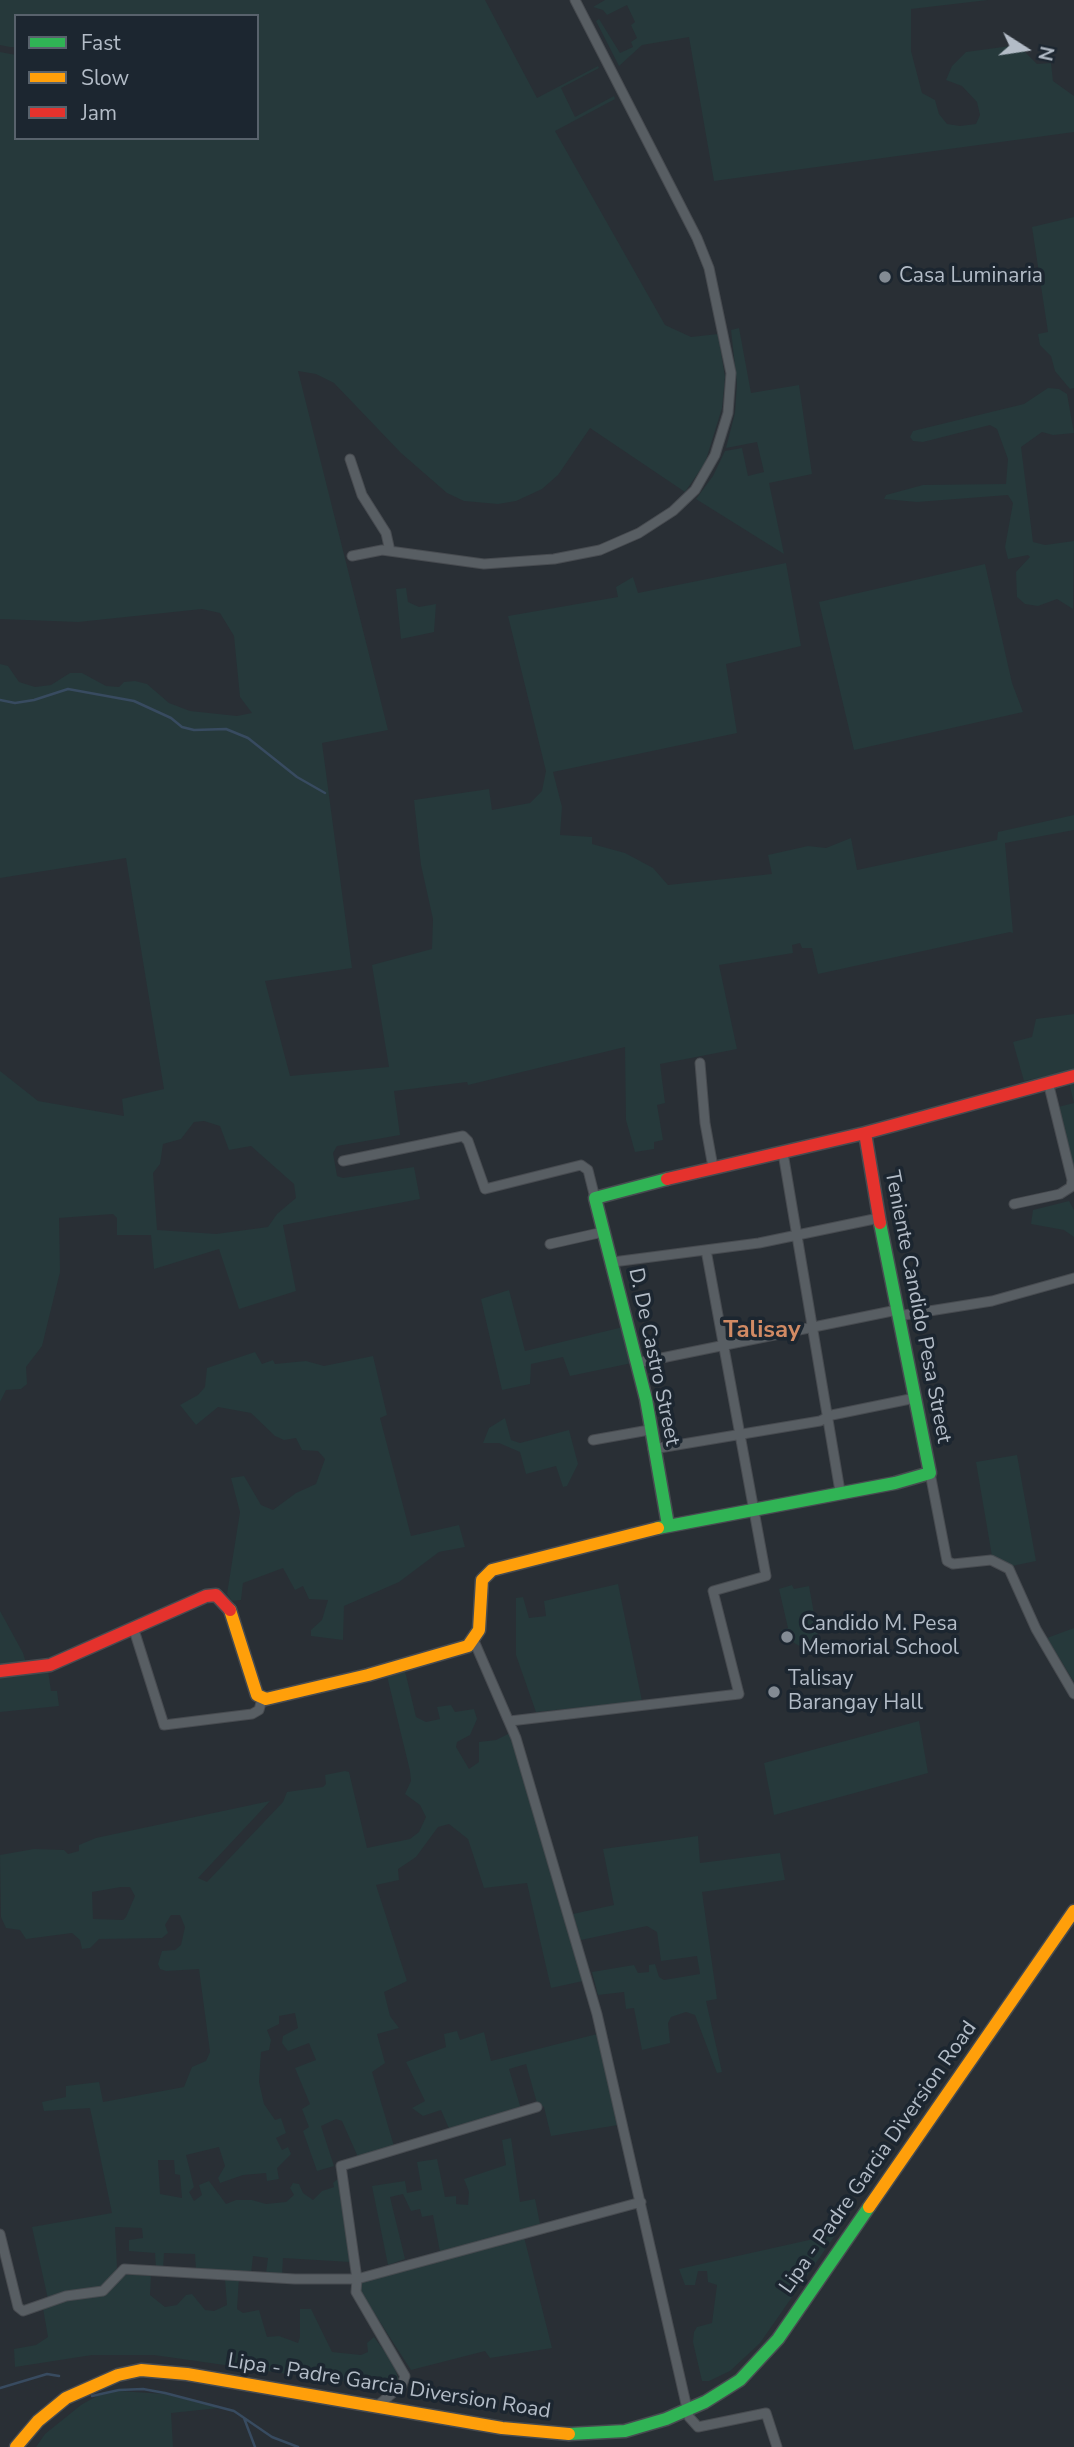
<!DOCTYPE html>
<html>
<head>
<meta charset="utf-8">
<style>
  body { margin:0 }
  #map { position:relative; width:1074px; height:2447px; overflow:hidden; background:#292f35; font-family:"Nunito Sans",sans-serif }
  canvas { display:block }
  .legend { position:absolute; left:14px; top:14px; width:245px; height:126px; box-sizing:border-box; background:#1c2630; border:2px solid #58626c; margin:0; padding:9px 12px; list-style:none; font-size:21px; color:#b3bcc7 }
  .legend li { display:flex; align-items:center; gap:14px; height:35px }
  .legend b { width:35px; border:2px solid #58626c }
  .north { position:absolute; left:990px; top:14px; width:70px; height:70px; -webkit-text-stroke:5px #1c2630; paint-order:stroke; rotate:102deg; font-size:19px; font-weight:700; line-height:28px; text-align:center; color:#b3bcc7 }
  .north::after { content:''; display:block; margin:auto; width:24px; height:32px; background:#b3bcc7; clip-path:polygon(50% 0,100% 100%,50% 72%,0 100%) }
</style>
</head>
<body>
<div id="map">
<canvas width="1074" height="2447"></canvas>
<ul class="legend">
<li><b style="height:9px;background:#30b455"></b>Fast</li>
<li><b style="height:9px;background:#ff9f0a"></b>Slow</li>
<li><b style="height:9px;background:#e5322d"></b>Jam</li>
</ul>
<div class="north">N</div>
</div>
<script>
const c = document.querySelector('canvas').getContext('2d');
c.lineJoin = 'round';
function fillPath(path, color) {
  c.fillStyle = color;
  c.fill(path, 'evenodd');
}
function shape(rows) {
  const path = new Path2D();
  for (const r of rows) {
    path.moveTo(r[0], r[1]);
    for (let i = 2; i < r.length; i += 2) path.lineTo(r[i], r[i + 1]);
  }
  return path;
}
function strokePath(path, color, width, dash) {
  c.strokeStyle = color;
  c.lineWidth = width;
  c.lineCap = dash ? 'butt' : 'round';
  c.setLineDash(dash || []);
  c.stroke(path);
}
function label(font, color, halo, rows, align = 'center') {
  c.font = font + ' "Nunito Sans",sans-serif';
  c.lineWidth = 7;
  c.setLineDash([]);
  c.textBaseline = 'middle';
  c.strokeStyle = halo;
  c.fillStyle = color;
  for (const [text, x, y, turn = 0] of rows) {
    c.save();
    c.translate(x, y);
    c.rotate((+turn || 0) * Math.PI / 180);
    c.textAlign = isNaN(turn) ? turn : align;
    if (halo) c.strokeText(text, 0, 0);
    c.fillText(text, 0, 0);
    c.restore();
  }
}
fillPath(shape([
  [0,0,485,0,537,98,598,66,599,68,561,88,575,117,614,96,615,99,555,131,665,325,691,337,718,334,725,377,722,408,705,463,685,492,590,428,558,475,542,489,516,501,498,504,464,501,447,493,401,453,334,383,316,374,298,371,388,730,322,743,352,968,265,981,290,1076,389,1067,372,965,432,949,433,919,421,865,414,800,489,789,492,810,530,803,542,791,546,771,508,616,618,597,616,587,633,577,638,593,786,563,801,646,726,664,737,733,553,772,562,807,560,835,592,837,592,844,625,853,653,868,668,885,772,874,768,855,808,846,826,848,851,838,857,870,997,840,998,832,1074,815,1074,830,1005,843,1013,933,1010,932,818,974,812,948,802,948,800,943,792,945,793,953,719,965,737,1049,660,1064,665,1103,657,1105,663,1140,654,1142,654,1149,635,1152,626,1120,625,1047,468,1085,467,1082,394,1091,400,1135,337,1146,333,1153,337,1176,343,1178,414,1167,420,1199,283,1225,296,1291,239,1309,219,1249,154,1269,151,1235,117,1235,117,1218,113,1214,59,1218,60,1272,42,1346,26,1367,27,1384,21,1389,6,1390,0,1402,0,1418,0,1071,38,1101,124,1116,122,1099,164,1089,126,858,0,878,0,664,8,666,19,682,35,687,51,685,70,673,82,673,106,686,119,687,124,682,135,681,147,684,169,703,190,711,237,716,252,713,240,697,234,636,220,613,202,609,78,622,0,619,0,52,16,55,16,138,257,138,257,16,16,16,16,47,10,47,0,45],
  [204,1121,220,1126,229,1150,251,1146,294,1184,296,1198,277,1214,268,1227,216,1234,157,1230,153,1173,160,1164,163,1144,181,1139,194,1122],
  [605,0,988,0,911,9,911,51,922,93,935,100,939,114,947,124,960,126,976,124,980,115,977,102,962,86,946,80,952,66,966,52,1018,45,1037,64,1051,63,1053,81,1074,96,1074,132,714,181,689,37,642,45,619,66,596,21,599,19,620,53,633,47,631,42,637,38,631,25,635,22,627,5,607,15,603,10,593,7],
  [1074,217,1074,388,1070,389,1055,371,1051,356,1040,345,1038,334,1048,332,1032,227],
  [739,328,751,393,799,385,812,474,769,483,784,554,696,499,713,476,725,451,742,448,748,476,764,472,757,442,726,448,735,413,737,384,731,330],
  [1048,388,1059,389,1067,394,1074,433,1053,435,1042,432,1021,447,1033,542,1045,545,1074,541,1073,609,1057,599,1038,606,1025,604,1017,597,1016,572,1030,557,1028,555,1008,559,1005,547,1013,503,1008,495,917,502,884,499,886,495,923,485,1006,484,1008,459,997,429,990,425,923,442,913,441,910,437,913,431,1024,404],
  [985,564,1012,683,1023,712,854,750,819,602],
  [406,588,408,602,419,607,436,604,434,632,401,639,396,589],
  [1074,1014,1074,1070,1024,1081,1013,1042,1032,1037,1036,1019],
  [1074,1082,1074,1168,1058,1107,1074,1103,1069,1083],
  [1069,1201,1074,1210,1074,1237,1064,1230,1031,1224,1033,1210],
  [509,1290,525,1351,623,1327,632,1363,570,1376,563,1357,531,1364,530,1384,502,1390,481,1299],
  [255,1352,262,1364,273,1360,275,1364,306,1361,324,1366,373,1356,387,1415,380,1418,411,1536,459,1525,465,1547,439,1552,399,1582,344,1606,343,1640,311,1636,311,1630,322,1620,328,1600,309,1599,303,1586,295,1590,283,1568,243,1583,241,1600,232,1601,227,1594,240,1512,231,1478,244,1476,261,1505,273,1510,296,1493,316,1484,325,1459,318,1451,302,1450,296,1438,284,1440,275,1436,251,1413,218,1407,196,1425,180,1405,198,1395,205,1387,207,1368],
  [505,1418,511,1440,520,1443,569,1430,578,1464,567,1486,563,1487,556,1466,526,1474,520,1452,499,1443,483,1443,489,1428],
  [1017,1455,1036,1561,1012,1566,992,1556,976,1462],
  [618,1584,642,1701,536,1712,516,1655,516,1598,523,1597,529,1618,546,1616,544,1601],
  [792,1585,794,1589,809,1586,821,1652,812,1653,782,1636,781,1630,788,1628,779,1589],
  [0,1611,23,1653,27,1666,0,1668],
  [1074,1628,1074,1682,1047,1638],
  [48,1670,51,1691,57,1691,59,1706,0,1712,0,1676],
  [405,1671,416,1717,426,1722,440,1719,437,1707,451,1705,455,1712,474,1709,477,1719,470,1735,457,1742,456,1747,469,1769,479,1762,479,1742,496,1740,510,1733,583,1981,551,1988,527,1883,484,1888,468,1839,449,1824,438,1827,416,1857,398,1869,399,1880,376,1885,407,1981,384,1992,390,2016,399,2028,377,2034,385,2063,372,2072,394,2146,358,2157,342,2121,336,2119,321,2126,334,2166,317,2171,303,2131,309,2127,302,2109,310,2104,295,2068,316,2060,309,2043,288,2051,282,2043,283,2036,298,2028,295,2013,279,2016,279,2024,267,2030,271,2040,269,2050,261,2052,259,2082,264,2104,275,2120,281,2118,286,2133,276,2138,282,2150,288,2147,291,2154,277,2168,279,2179,267,2181,266,2173,243,2175,220,2183,218,2178,225,2166,219,2147,186,2155,194,2187,189,2192,194,2201,202,2195,199,2185,209,2181,226,2204,236,2200,252,2200,266,2204,286,2202,294,2195,290,2188,293,2183,299,2184,303,2193,313,2200,322,2191,334,2187,333,2183,341,2176,350,2262,283,2258,282,2275,266,2274,268,2258,253,2256,251,2274,196,2270,195,2254,164,2253,163,2269,156,2268,155,2253,129,2251,129,2240,143,2238,142,2228,115,2227,117,2268,109,2281,104,2286,48,2299,32,2227,112,2213,90,2108,44,2111,42,2102,66,2097,66,2086,99,2082,103,2102,184,2087,192,2067,206,2061,210,2052,199,1969,166,1971,160,1969,158,1964,162,1951,175,1950,181,1945,185,1927,180,1915,171,1915,165,1925,168,1933,162,1938,99,1939,90,1948,82,1949,80,1940,72,1933,26,1939,20,1930,6,1928,1,1917,0,1855,34,1849,64,1850,68,1854,79,1851,79,1845,96,1838,270,1801,198,1878,207,1882,283,1802,287,1792,323,1787,326,1784,325,1775,345,1771,349,1772,367,1848,410,1839,419,1832,426,1817,420,1805,405,1794,411,1781,410,1771,387,1676],
  [121,1887,130,1887,135,1896,126,1917,123,1920,93,1919,92,1892],
  [158,2160,174,2160,175,2174,180,2175,182,2198,160,2194],
  [919,1721,928,1773,774,1815,764,1763],
  [698,1836,700,1863,780,1853,785,1880,702,1892,717,1999,706,2001,722,2072,717,2073,695,2015,686,2012,671,2017,668,2023,670,2043,642,2050,634,2008,626,2009,624,1992,598,1995,592,1972,634,1965,638,1973,649,1972,649,1965,655,1964,659,1977,664,1980,700,1974,697,1956,661,1961,657,1932,647,1926,581,1940,573,1914,614,1905,603,1849],
  [457,2031,460,2040,484,2032,491,2061,597,2034,618,2125,551,2136,544,2107,537,2103,526,2064,509,2069,521,2109,450,2131,441,2110,423,2116,412,2108,425,2101,406,2062,446,2047,444,2034],
  [511,2138,520,2202,535,2199,540,2224,440,2252,433,2215,422,2217,420,2209,411,2211,403,2194,390,2197,405,2259,388,2265,372,2186,405,2181,407,2193,422,2190,417,2162,437,2159,445,2197,456,2196,456,2204,468,2205,469,2192,464,2179,506,2165,502,2140],
  [836,2234,760,2343,730,2371,709,2381,702,2381,693,2342,694,2332,697,2327,712,2323,717,2285,708,2282,707,2271,698,2271,695,2285,685,2285,679,2269],
  [524,2237,552,2348,490,2358,485,2351,411,2370,360,2291,362,2282],
  [122,2274,151,2276,150,2295,165,2307,177,2305,186,2295,192,2294,205,2310,214,2311,227,2305,225,2279,239,2278,237,2309,243,2313,259,2310,267,2337,279,2336,298,2343,300,2337,300,2309,311,2309,332,2352,361,2355,368,2352,367,2343,374,2337,393,2363,399,2380,395,2386,330,2380,154,2355,92,2355,15,2367,14,2349,36,2345,48,2337,43,2308,67,2299,103,2295],
  [119,2391,165,2394,219,2408,171,2413,173,2447,36,2447,45,2434,81,2405,97,2396]
]), '#26393b');
strokePath(shape([
  [0,700,15,703,34,700,68,689,134,701,171,718,182,727,194,730,226,729,248,738,297,777,325,793],
  [0,2388,47,2374,59,2376],
  [92,2396,119,2390,143,2389,165,2393,234,2411,272,2437,298,2447],
  [244,2418,255,2447]
]), '#384b60', 2.5);
const street = shape([
  [350,459,362,495,386,533,390,551],
  [352,556,382,550,484,564,554,559,600,550,639,533,673,511,695,490,715,455,728,413,731,373,709,268,697,238,575,0],
  [700,1063,705,1123,713,1167],
  [783,1153,840,1491],
  [343,1161,463,1136,468,1141,485,1189,581,1165,588,1170,595,1198],
  [1014,1204,1060,1194,1071,1187,1072,1180,1048,1082],
  [550,1244,603,1232],
  [613,1262,759,1243,879,1218],
  [898,1316,992,1301,1074,1278],
  [637,1363,897,1310],
  [593,1440,649,1430],
  [653,1449,820,1421,832,1415,915,1398],
  [930,1473,947,1561,953,1564,991,1560,1009,1569,1036,1629,1074,1694],
  [134,1630,164,1725,252,1714,259,1710,262,1699],
  [474,1641,516,1738,597,2014,689,2417,698,2427,766,2413,777,2447],
  [510,1721,739,1694,713,1591,766,1576,706,1250],
  [0,2234,18,2307,23,2311,66,2296,103,2291,124,2269,295,2279,357,2279,641,2202],
  [376,2407,402,2385,405,2376,356,2292,357,2279,341,2166,537,2107]
]);
const fast = shape([
  [667,1179,595,1198,646,1399,668,1525],
  [658,1528,895,1483,930,1473,880,1223],
  [569,2434,625,2431,666,2419,705,2402,740,2380,778,2339,869,2207]
]);
const slow = shape([
  [230,1610,257,1695,266,1699,368,1675,468,1646,479,1630,482,1580,492,1570,658,1528],
  [869,2207,1074,1911],
  [16,2447,38,2421,66,2398,118,2375,141,2370,187,2374,502,2428,569,2434]
]);
const jam = shape([
  [667,1179,865,1133],
  [880,1223,865,1133,1074,1076],
  [0,1671,50,1665,206,1596,216,1595,230,1610]
]);
strokePath(street, '#474b50', 11);
strokePath(fast, '#474b50', 15);
strokePath(slow, '#474b50', 15);
strokePath(jam, '#474b50', 15);
strokePath(street, '#585e63', 9);
strokePath(fast, '#30b455', 12);
strokePath(slow, '#ff9f0a', 12);
strokePath(jam, '#e5322d', 12);
for (const [x, y, r, color] of [
  [885,277,7,"#838b94"],
  [787,1637,7,"#838b94"],
  [774,1692,7,"#838b94"]
]) {
  const dot = new Path2D();
  dot.arc(x, y, r, 0, 2 * Math.PI);
  c.fillStyle = color;
  c.fill(dot);
  strokePath(dot, '#1c2630', 2.5);
}
label('21px', '#b3bcc7', '#1c2630', [
  ["Casa Luminaria",899,277],
  ["Candido M. Pesa",801,1625],
  ["Memorial School",801,1649],
  ["Talisay",788,1680],
  ["Barangay Hall",788,1704]
], 'left');
label('21px', '#b3bcc7', '#1c2630', [
  ["Teniente Candido Pesa Street",917,1307,79],
  ["D. De Castro Street",653,1357,78],
  ["Lipa - Padre Garcia Diversion Road",879,2158,-55],
  ["Lipa - Padre Garcia Diversion Road",389,2387,9]
]);
label('bold 24px', '#d18a64', '#1c2630', [
  ["Talisay",762,1331]
]);
</script>
</body>
</html>
